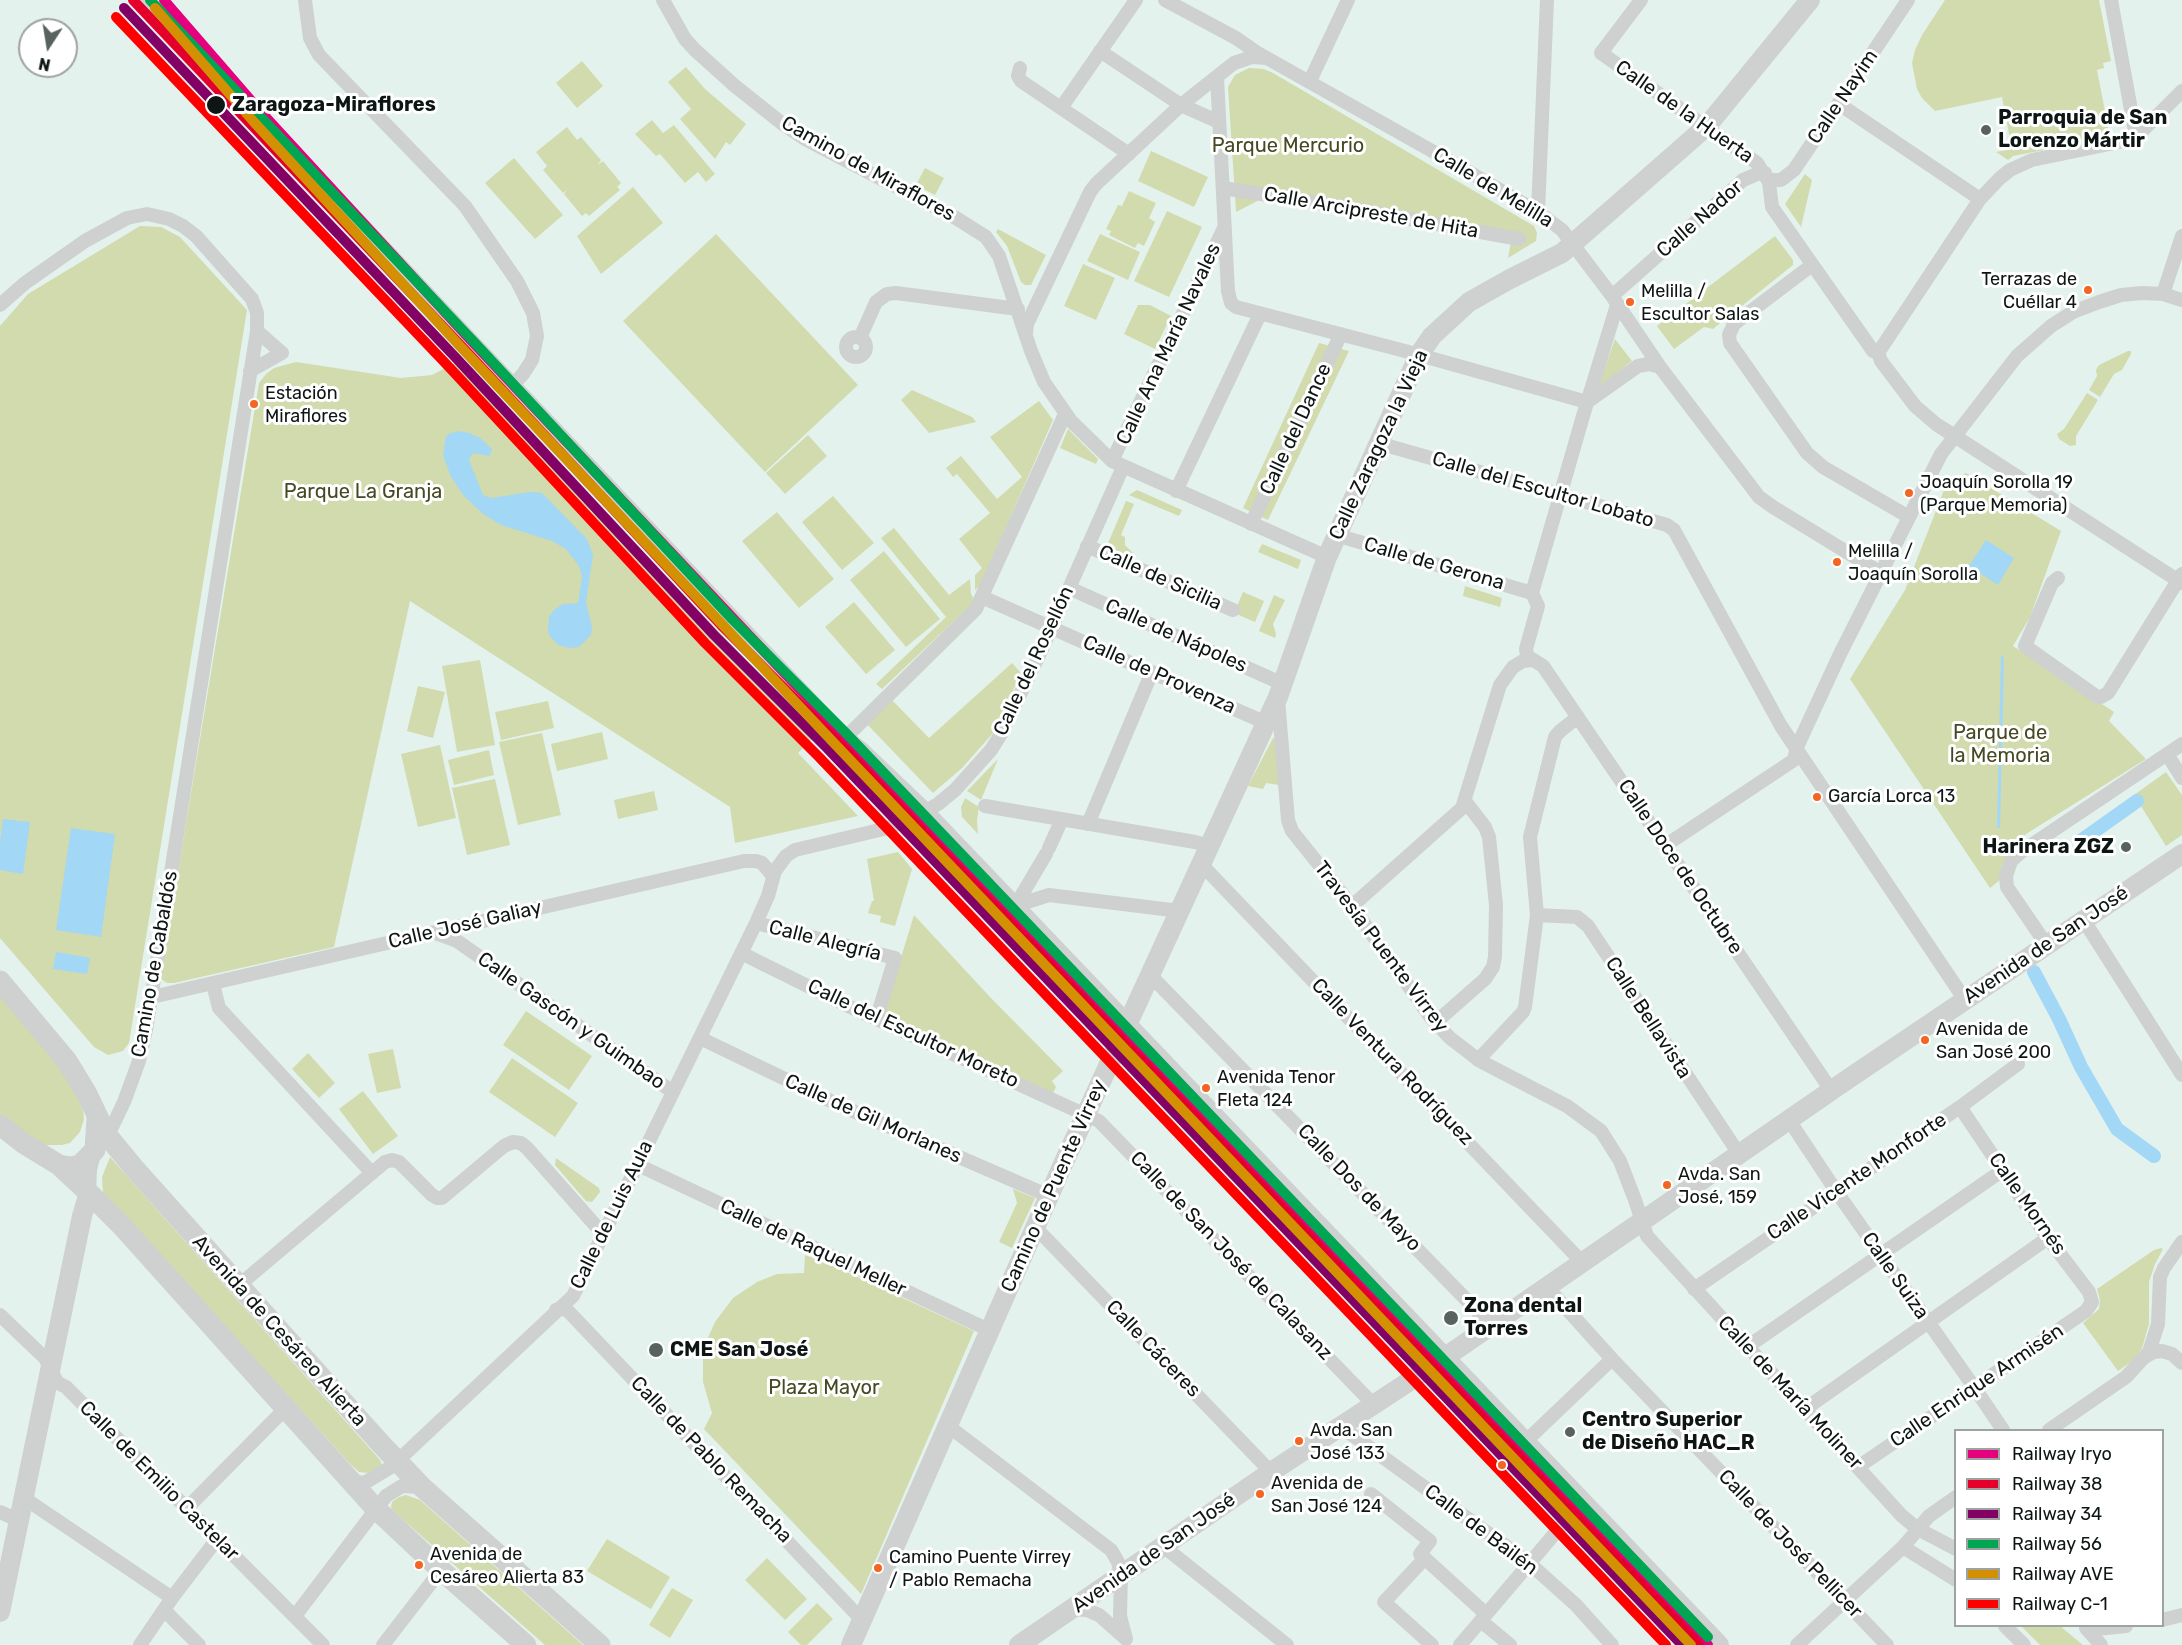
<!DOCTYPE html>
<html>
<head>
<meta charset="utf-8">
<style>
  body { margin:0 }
  #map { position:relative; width:2182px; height:1645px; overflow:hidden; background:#e4f2ee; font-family:Rubik,sans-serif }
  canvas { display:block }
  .legend { position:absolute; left:1954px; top:1429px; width:210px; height:198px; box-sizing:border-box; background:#fff; border:2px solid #9ea2a1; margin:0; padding:8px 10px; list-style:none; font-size:18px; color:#0d1614 }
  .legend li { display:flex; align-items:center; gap:12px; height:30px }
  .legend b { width:30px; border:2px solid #9ea2a1 }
  .north { position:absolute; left:18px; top:18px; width:60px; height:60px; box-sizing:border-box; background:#fff; border:2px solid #9ea2a1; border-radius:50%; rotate:192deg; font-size:16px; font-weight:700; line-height:24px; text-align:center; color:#0d1614 }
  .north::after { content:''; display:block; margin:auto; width:21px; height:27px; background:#586360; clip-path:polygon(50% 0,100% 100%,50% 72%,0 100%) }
</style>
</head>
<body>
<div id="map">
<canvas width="2182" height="1645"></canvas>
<ul class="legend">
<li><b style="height:8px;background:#e5007d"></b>Railway Iryo</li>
<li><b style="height:8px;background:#e4002b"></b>Railway 38</li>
<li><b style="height:8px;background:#830065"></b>Railway 34</li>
<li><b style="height:8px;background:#00a651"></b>Railway 56</li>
<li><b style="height:8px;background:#d49003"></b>Railway AVE</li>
<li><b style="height:8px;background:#f00"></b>Railway C-1</li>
</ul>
<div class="north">N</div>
</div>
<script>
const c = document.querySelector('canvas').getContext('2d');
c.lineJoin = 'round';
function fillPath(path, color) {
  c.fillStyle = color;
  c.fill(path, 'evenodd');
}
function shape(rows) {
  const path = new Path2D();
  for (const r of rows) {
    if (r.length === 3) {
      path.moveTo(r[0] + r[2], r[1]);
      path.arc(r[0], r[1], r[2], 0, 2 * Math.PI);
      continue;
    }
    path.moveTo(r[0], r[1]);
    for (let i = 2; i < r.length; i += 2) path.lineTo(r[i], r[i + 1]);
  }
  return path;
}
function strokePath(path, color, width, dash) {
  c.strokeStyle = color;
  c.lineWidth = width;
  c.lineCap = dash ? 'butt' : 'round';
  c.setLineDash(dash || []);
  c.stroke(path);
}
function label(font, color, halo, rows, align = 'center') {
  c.font = font + ' Rubik,sans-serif';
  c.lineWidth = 6;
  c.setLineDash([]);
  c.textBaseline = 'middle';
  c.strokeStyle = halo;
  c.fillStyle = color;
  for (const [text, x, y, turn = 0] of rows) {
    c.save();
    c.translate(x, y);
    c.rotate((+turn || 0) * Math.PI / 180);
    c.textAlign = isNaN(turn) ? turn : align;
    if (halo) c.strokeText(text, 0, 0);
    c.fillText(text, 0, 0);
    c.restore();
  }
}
fillPath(shape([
  [1945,0,2099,0,2111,61,2103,63,2104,68,2097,70,2110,137,2013,156,2008,160,1996,152,2012,149,2002,97,1935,111,1922,98,1917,89,1912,63,1915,50,1922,35],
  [582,61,603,86,577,108,556,83],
  [686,67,705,89,746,124,730,145,726,142,715,159,680,119,691,109,668,82],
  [1249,68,1264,69,1273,73,1534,226,1537,233,1536,241,1508,258,1511,242,1263,198,1236,212,1228,87,1235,75],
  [652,120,663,133,674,125,715,174,706,182,698,172,685,183,660,154,656,156,635,134],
  [567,127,577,140,581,137,601,160,598,165,603,161,621,183,617,187,620,190,589,216,586,213,582,216,564,194,567,190,563,193,543,170,547,166,536,152],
  [1151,151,1208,177,1194,207,1138,181],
  [514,158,563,215,535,239,485,183],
  [925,168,944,178,935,195,916,185],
  [1805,174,1812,180,1801,227,1785,204],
  [633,187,663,223,601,274,577,236],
  [1129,191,1156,203,1149,218,1155,222,1144,246,1138,243,1135,248,1109,235,1111,231,1106,229,1118,205,1122,206],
  [1167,211,1202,227,1169,297,1134,281],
  [140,226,161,227,180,237,247,310,129,1043,123,1051,108,1055,94,1047,0,938,0,326,28,294],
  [998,229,1046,255,1031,285,1025,285,1021,282,1007,246,996,232],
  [716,234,858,385,765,472,623,321],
  [1100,234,1140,252,1128,280,1087,261],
  [1775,236,1793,260,1793,265,1713,329,1704,327,1674,349,1657,326],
  [1083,264,1115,278,1096,320,1064,306],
  [1138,305,1150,305,1171,316,1155,349,1124,334],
  [1615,339,1632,361,1598,387],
  [1319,343,1349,351,1268,520,1243,508],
  [2128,351,2131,351,2131,354,2122,370,2114,374,2100,397,2089,390,2097,376,2096,370,2099,365],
  [461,360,817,735,798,753,858,816,735,843,730,807,410,601,334,947,174,983,167,983,161,979,161,974,259,383,266,374,274,368,296,362,401,378,432,375],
  [912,390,972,417,976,422,929,433,901,400],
  [2087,393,2098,400,2076,436,2076,445,2070,446,2059,439,2057,434,2064,429],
  [1039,401,1053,420,980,586,975,590,975,575,982,568,959,539,990,513,957,474,953,477,946,468,961,456,997,499,1022,477,990,437],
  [1068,429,1098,459,1096,464,1060,448],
  [808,435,827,456,785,494,766,473],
  [1966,473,2061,531,2030,617,2013,646,2114,712,2109,721,2146,759,2026,834,2013,847,2005,859,2001,869,2000,880,1990,888,1850,679,1905,590,1946,485],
  [1137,490,1182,510,1179,516,1129,495],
  [833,496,874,543,842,570,802,522],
  [1126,501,1134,504,1121,535,1125,537,1125,545,1133,553,1130,559,1106,548],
  [777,512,834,579,799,608,742,541],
  [894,528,949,595,970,579,971,594,973,597,972,604,882,689,876,684,946,617,881,538],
  [1262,544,1301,560,1298,569,1258,552],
  [884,551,940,619,906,647,850,580],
  [1465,586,1502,598,1500,607,1463,596],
  [1243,592,1264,601,1255,622,1234,613],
  [1274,595,1285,600,1273,624,1276,634,1275,638,1259,631],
  [854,602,895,650,866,674,825,627],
  [480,660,495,745,457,752,442,666],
  [1012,663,1021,673,994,732,962,768,933,793,865,722,890,698,929,738],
  [418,686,445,692,433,738,407,731],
  [548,701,554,728,501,740,495,712],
  [602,732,608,759,557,771,551,744],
  [542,733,561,815,518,825,499,742],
  [1273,738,1275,739,1279,785,1266,783,1263,789,1248,786],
  [440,745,456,818,418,827,401,754],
  [489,750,494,775,454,785,448,760],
  [998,759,981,800,967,791],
  [2166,772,2182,795,2182,835,2166,846,2134,795],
  [495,779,510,845,467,855,452,788],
  [654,791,658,810,618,819,614,800],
  [965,798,979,807,977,821,978,834,962,817,961,807],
  [898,852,912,869,895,926,880,922,881,916,868,913,872,901,874,901,867,859],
  [914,915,990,997,1063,1071,1052,1081,1056,1087,1053,1093,883,1016],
  [0,996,69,1077,83,1110,84,1119,80,1132,70,1143,62,1145,46,1145,28,1137,0,1114],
  [526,1011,592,1056,569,1090,503,1045],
  [393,1049,401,1088,377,1093,368,1054],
  [308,1053,335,1083,319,1098,292,1069],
  [512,1058,578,1103,555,1137,489,1092],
  [363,1091,398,1136,373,1154,339,1109],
  [110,1157,380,1460,382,1465,369,1473,359,1472,351,1465,103,1193,102,1177],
  [556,1158,599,1188,600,1192,592,1202,586,1201,555,1165],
  [1013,1189,1035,1198,1012,1248,999,1242,1017,1203],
  [2161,1248,2163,1249,2155,1264,2149,1282,2149,1324,2142,1348,2135,1359,2118,1371,2083,1323,2099,1309,2100,1300,2097,1289,2154,1250],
  [805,1255,838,1268,974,1331,861,1594,704,1429,712,1413,703,1382,703,1358,707,1340,715,1322,733,1298,757,1282,777,1274,804,1273],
  [406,1495,420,1500,583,1645,545,1645,392,1510,391,1507,392,1502,399,1497],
  [607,1539,670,1577,651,1609,587,1571],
  [767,1558,807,1599,785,1620,745,1580],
  [672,1588,693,1600,670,1638,649,1625],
  [817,1603,833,1619,807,1645,801,1645,788,1632],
  [2021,1626,2060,1626,2083,1645,2040,1645]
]), '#d1dbad');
fillPath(shape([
  [458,431,469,433,480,438,492,449,490,456,473,453,469,460,483,495,491,498,530,492,542,493,587,539,593,555,586,602,592,626,591,635,579,647,569,648,558,645,549,635,548,630,549,617,554,610,563,604,578,603,582,576,579,566,566,549,552,541,501,525,483,514,464,496,451,477,443,455,446,436,449,434],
  [1986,540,2014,558,1998,585,1969,566],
  [2001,655,2004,658,2000,828,1997,828],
  [3,819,30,822,23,874,0,870,0,841],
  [71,828,115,834,101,937,56,930],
  [56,952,90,958,87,974,53,969]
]), '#a2d7f6');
strokePath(shape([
  [2082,840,2137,801],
  [2034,972,2059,1019,2081,1067,2117,1129,2154,1156]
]), '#a2d7f6', 14);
strokePath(shape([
  [305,0,310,38,319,55,465,206,517,281,533,313,537,336,532,360,523,374,512,386],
  [663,0,685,39,695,50,735,86,784,125,805,139,956,218,986,237,999,256,1031,351,1044,382,1071,421,1112,461,1327,557],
  [1165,0,1236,38,1256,52,1457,165,1538,212,1562,230,1612,296,1660,367,1759,497,1773,507,1881,573],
  [1641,0,1601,53,1757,163,1769,182,1772,207,1873,351,1878,353,1881,361,1915,406,1936,424,2182,583],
  [2111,0,2136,137],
  [1100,51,1181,105,1219,122],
  [1020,68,1018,76,1021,81,1129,154],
  [1217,77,1228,291,1231,303,1236,307,1405,351,1587,402,1638,366,1649,364,1660,367],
  [1310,81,1348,0],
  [1839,104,1980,199],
  [1061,108,1136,0],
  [1768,180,1781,180,1794,170,1908,0],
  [1223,188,1338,206,1519,239],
  [1538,212,1547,0],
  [1812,265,1734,324,1729,335,1730,343,1807,453,1823,467,1909,517],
  [2163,294,2182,236],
  [1612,296,1743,180,1757,174,1765,173],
  [0,305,25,283,85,241,127,218,147,214,169,219,183,226,196,236,252,299,257,313,257,331,146,1030,139,1061,124,1102,112,1127,95,1150,90,1170,89,1193],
  [1026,333,1027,324,1090,192,1096,184,1181,105,1234,63,1252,57,1266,58],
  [856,347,10],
  [860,338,876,302,887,294,896,293,1018,309],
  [1878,353,1980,199,2000,178,2010,170,2032,160,2134,139,2182,91],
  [250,371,282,353,257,331],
  [1378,443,1667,525,1674,530,1781,726,1965,1000],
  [1112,461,1224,228],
  [1176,491,1260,314],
  [1251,524,1341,334],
  [1336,535,1532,593],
  [1087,546,1233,610],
  [2058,578,2052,583,2025,646,2096,696,2101,697,2108,693,2182,574],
  [1069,588,1274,680,1281,686],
  [1532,593,1538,606,1526,649,1527,656,1543,666,1831,1090],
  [1532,593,1583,416,1617,305],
  [982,597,1266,723],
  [1278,699,1288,820,1292,831,1352,906,1431,1018,1450,1038,1480,1061,1567,1106,1601,1131,1620,1161,1635,1200,1647,1236,1902,1516,1918,1529,1956,1549],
  [844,739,976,609,1065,414],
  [2167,754,2182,778],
  [985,806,1195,842,1211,846],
  [1088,824,1152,672],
  [1666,845,1794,760,1797,747,1840,654,1941,454,2017,356,2051,326,2073,312,2099,302,2121,295,2142,293,2163,294,2182,300],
  [1049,848,1062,819],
  [1202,865,1581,1261],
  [1020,898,1046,854],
  [1024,903,1049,895,1180,911],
  [1352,906,1462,808,1500,685,1513,667,1523,661,1531,660],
  [1537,915,1577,917,1588,926,1739,1154],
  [2083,919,2182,1075],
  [756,923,895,958,877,1017],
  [435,933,457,941,673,1092],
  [2046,944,2007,887,2006,876,2011,861,2021,852,2182,744],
  [741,953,848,1006,1099,1121,1373,1404],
  [1151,976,1490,1324],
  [213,984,219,1008,371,1172],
  [152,997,744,861,756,861,762,863,773,876],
  [1435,1023,1485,979,1493,967,1495,957,1496,905,1489,837,1485,827,1465,801],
  [700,1038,839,1105,1049,1196],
  [1478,1060,1523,1012,1525,1007,1537,915,1530,837,1555,737,1560,731,1578,717],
  [1789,1120,1836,1191,1974,1387,2003,1430],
  [638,1165,989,1330],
  [1035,1227,1271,1472],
  [238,1286,385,1162,392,1160,399,1162,432,1195,437,1198,442,1198,504,1146,513,1142,521,1143,527,1148,603,1234],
  [1546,1286,1612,1359,1887,1645],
  [1694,1289,1960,1107,2018,1064],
  [556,1310,562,1308,569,1312,862,1620],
  [0,1315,46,1359,50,1370,58,1383,66,1387,323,1645],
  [1747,1347,2003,1170],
  [2145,1357,2154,1352,2162,1351,2172,1354,2182,1363],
  [1805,1409,2048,1238],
  [947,1425,1111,1550,1118,1562,1121,1574,1120,1616,1126,1639],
  [1340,1426,1529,1563,1576,1605,1612,1645],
  [2049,1430,2126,1377,2149,1352,2158,1324,2160,1277,2164,1268,2182,1242],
  [1526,1441,1612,1359],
  [1858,1467,2086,1311,2092,1302,2089,1292,2048,1238,1960,1107],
  [349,1479,359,1483,366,1482,391,1467,573,1296,756,923,768,896,775,871,786,856,795,850,888,828,924,812,938,804,955,790,991,750,1001,734,1042,649,1123,467],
  [1371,1494,1430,1541,1420,1554,1486,1614],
  [24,1498,172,1598],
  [186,1509,285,1409],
  [0,1512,18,1520],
  [1163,1546,1287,1645],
  [1903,1547,1956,1580],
  [1425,1558,1384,1602,1432,1645],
  [1071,1609,1087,1610,1099,1615,1125,1638],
  [164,1610,199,1645],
  [295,1616,386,1496,402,1486,422,1487],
  [2162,1620,2182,1615],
  [1481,1621,1510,1645],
  [2005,1626,2024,1645],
  [2086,1628,2101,1645],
  [2088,1630,2126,1626],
  [140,1645,172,1598,217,1539],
  [383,1645,441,1570],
  [1460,1645,1568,1518],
  [1797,1645,1903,1547,1929,1516,1956,1497]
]), '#ced1d0', 14);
strokePath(shape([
  [144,0,272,133,844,739,860,751,924,812,1719,1645],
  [844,739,844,750,853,767,1689,1645],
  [0,1612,82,1216,89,1193],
  [851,1645,1064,1162,1266,723,1278,697,1327,557,1419,355,1432,336,1469,302,1510,279,1562,253,1707,126,1810,0],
  [1019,1645,1271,1472,1428,1369,1848,1079,2182,854]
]), '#ced1d0', 20);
strokePath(shape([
  [0,981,67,1061,87,1094,106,1134,134,1168,381,1444,422,1487,600,1645],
  [0,1125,23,1143,59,1165,89,1193,121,1225,375,1508,441,1570,526,1645],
  [59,1165,71,1167,80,1165,95,1150,97,1118]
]), '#ced1d0', 21);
strokePath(shape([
  [164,0,262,113,467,336,842,734,1708,1645]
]), '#e5007d', 10);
strokePath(shape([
  [133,0,466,351,723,627,836,740,1699,1645]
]), '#e4002b', 10);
strokePath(shape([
  [124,8,457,359,714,635,827,748,1682,1645]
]), '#830065', 10);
strokePath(shape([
  [150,0,475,343,732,619,845,732,1708,1637]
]), '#00a651', 10);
strokePath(shape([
  [155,8,253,121,458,344,833,742,1691,1645]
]), '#d49003', 10);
strokePath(shape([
  [116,17,449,367,705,643,819,757,1666,1645]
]), '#f00', 10);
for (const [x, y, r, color] of [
  [216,105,10,"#0d1614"],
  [1986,130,6,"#586360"],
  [2088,290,5,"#f26522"],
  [1630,302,5,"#f26522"],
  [254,404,5,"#f26522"],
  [1909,493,5,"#f26522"],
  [1837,562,5,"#f26522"],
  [1817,797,5,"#f26522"],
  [2126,847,6,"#586360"],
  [1925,1040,5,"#f26522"],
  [1206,1088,5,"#f26522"],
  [1667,1185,5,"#f26522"],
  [1451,1318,8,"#586360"],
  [656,1350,8,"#586360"],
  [1570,1432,6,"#586360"],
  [1299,1441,5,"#f26522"],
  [1502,1465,5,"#f26522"],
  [1260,1494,5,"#f26522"],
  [419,1565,5,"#f26522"],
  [878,1568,5,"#f26522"]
]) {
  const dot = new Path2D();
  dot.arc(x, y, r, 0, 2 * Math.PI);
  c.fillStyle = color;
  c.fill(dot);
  strokePath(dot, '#fff', 2);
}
label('18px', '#0d1614', '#fff', [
  ["Terrazas de",2077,280,"right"],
  ["Cuéllar 4",2077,303,"right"],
  ["Melilla /",1641,292],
  ["Escultor Salas",1641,315],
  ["Estación",265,394],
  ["Miraflores",265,417],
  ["Joaquín Sorolla 19",1920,483],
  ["(Parque Memoria)",1920,506],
  ["Melilla /",1848,552],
  ["Joaquín Sorolla",1848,575],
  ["García Lorca 13",1828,797],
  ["Avenida de",1936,1030],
  ["San José 200",1936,1053],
  ["Avenida Tenor",1217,1078],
  ["Fleta 124",1217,1101],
  ["Avda. San",1678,1175],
  ["José, 159",1678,1198],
  ["Avda. San",1310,1431],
  ["José 133",1310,1454],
  ["Avenida de",1271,1484],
  ["San José 124",1271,1507],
  ["Avenida de",430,1555],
  ["Cesáreo Alierta 83",430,1578],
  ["Camino Puente Virrey",889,1558],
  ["/ Pablo Remacha",889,1581]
], 'left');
label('20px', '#0d1614', '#fff', [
  ["Calle Nayim",1843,97,-56],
  ["Calle de la Huerta",1684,112,35],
  ["Camino de Miraflores",868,169,29],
  ["Calle de Melilla",1493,188,31],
  ["Calle Arcipreste de Hita",1371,213,10],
  ["Calle Nador",1700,219,-41],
  ["Calle Ana María Navales",1169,344,-65],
  ["Calle del Dance",1296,429,-65],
  ["Calle Zaragoza la Vieja",1379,445,-65],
  ["Calle del Escultor Lobato",1543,490,16],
  ["Calle de Gerona",1434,564,16],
  ["Calle de Sicilia",1160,578,24],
  ["Calle de Nápoles",1176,636,24],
  ["Calle del Rosellón",1034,661,-65],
  ["Calle de Provenza",1159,675,24],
  ["Calle Doce de Octubre",1680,867,56],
  ["Calle José Galiay",465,925,-13],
  ["Calle Alegría",825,941,14],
  ["Avenida de San José",2046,945,-34],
  ["Travesía Puente Virrey",1381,947,53],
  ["Camino de Cabaldós",155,964,-80],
  ["Calle Bellavista",1648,1018,57],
  ["Calle Gascón y Guimbao",571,1021,35],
  ["Calle del Escultor Moreto",913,1034,25],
  ["Calle Ventura Rodríguez",1392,1062,46],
  ["Calle de Gil Morlanes",873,1119,24],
  ["Calle Vicente Monforte",1857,1177,-34],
  ["Camino de Puente Virrey",1054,1186,-66],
  ["Calle Dos de Mayo",1359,1188,46],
  ["Calle Mornés",2027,1204,55],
  ["Calle de Luis Aula",612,1215,-64],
  ["Calle de Raquel Meller",813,1248,25],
  ["Calle de San José de Calasanz",1231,1256,46],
  ["Calle Suiza",1895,1276,55],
  ["Avenida de Cesáreo Alierta",279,1331,48],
  ["Calle Cáceres",1153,1349,46],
  ["Calle Enrique Armisén",1977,1386,-34],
  ["Calle de María Moliner",1790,1393,47],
  ["Calle de Pablo Remacha",711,1460,46],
  ["Calle de Emilio Castelar",159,1481,45],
  ["Calle de Bailén",1481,1530,37],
  ["Calle de José Pellicer",1790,1544,46],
  ["Avenida de San José",1154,1553,-35]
]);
label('bold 20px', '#0d1614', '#fff', [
  ["Zaragoza-Miraflores",232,105]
], 'left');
label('bold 20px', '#0d1614', '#fff', [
  ["Parroquia de San",1998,118],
  ["Lorenzo Mártir",1998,141],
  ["Harinera ZGZ",2114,847,"right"],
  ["Zona dental",1464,1306],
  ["Torres",1464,1329],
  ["CME San José",670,1350],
  ["Centro Superior",1582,1420],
  ["de Diseño HAC_R",1582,1443]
], 'left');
label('20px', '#464921', '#fff', [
  ["Parque Mercurio",1288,146],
  ["Parque La Granja",363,492],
  ["Parque de",2000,733],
  ["la Memoria",2000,756],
  ["Plaza Mayor",824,1388]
]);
</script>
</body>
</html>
